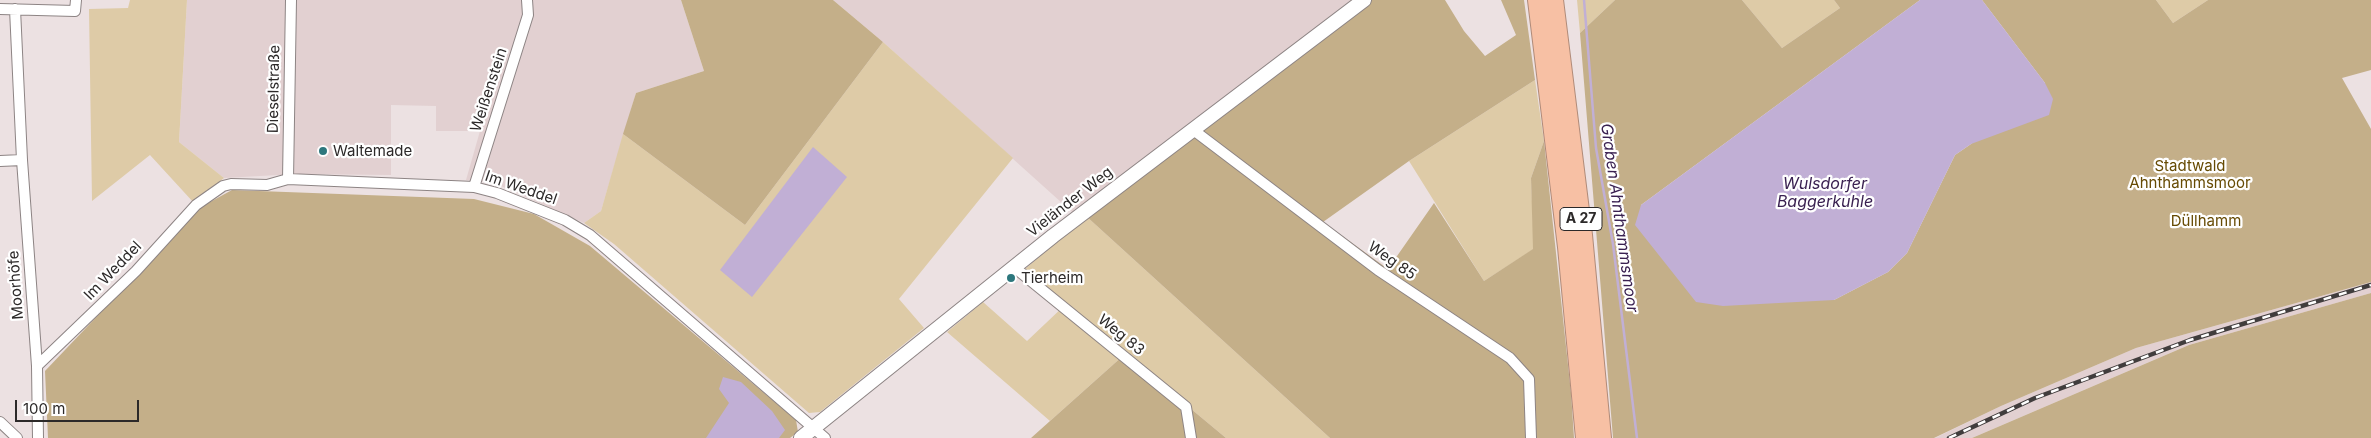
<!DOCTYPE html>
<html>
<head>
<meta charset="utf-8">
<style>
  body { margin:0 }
  #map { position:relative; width:2371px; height:438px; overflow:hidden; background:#ece1e2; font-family:Inter,sans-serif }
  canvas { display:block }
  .scale { position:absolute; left:15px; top:400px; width:124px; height:22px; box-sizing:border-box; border:2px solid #2c2929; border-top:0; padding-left:6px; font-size:15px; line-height:18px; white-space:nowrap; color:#2c2929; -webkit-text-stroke:4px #fff; paint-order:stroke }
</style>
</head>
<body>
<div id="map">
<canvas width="2371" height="438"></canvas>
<div class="scale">100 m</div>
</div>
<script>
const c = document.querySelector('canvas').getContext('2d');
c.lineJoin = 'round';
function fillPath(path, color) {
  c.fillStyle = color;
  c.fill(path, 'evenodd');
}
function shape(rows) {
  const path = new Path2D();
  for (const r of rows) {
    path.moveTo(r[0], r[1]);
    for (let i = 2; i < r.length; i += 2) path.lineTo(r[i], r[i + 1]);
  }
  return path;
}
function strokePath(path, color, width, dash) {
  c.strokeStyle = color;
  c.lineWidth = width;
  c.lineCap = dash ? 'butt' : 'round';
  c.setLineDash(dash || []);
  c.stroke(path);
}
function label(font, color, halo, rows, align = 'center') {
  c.font = font + ' Inter,sans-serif';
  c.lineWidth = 4.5;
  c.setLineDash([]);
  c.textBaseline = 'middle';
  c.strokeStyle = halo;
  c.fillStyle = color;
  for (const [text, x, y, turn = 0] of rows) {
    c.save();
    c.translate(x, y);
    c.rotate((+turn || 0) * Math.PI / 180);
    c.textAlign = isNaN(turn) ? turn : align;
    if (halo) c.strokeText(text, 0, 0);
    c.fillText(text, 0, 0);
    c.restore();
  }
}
fillPath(shape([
  [187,0,681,0,704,71,636,93,601,211,584,223,492,182,466,180,480,131,436,131,436,106,391,105,391,175,296,174,224,178,179,142],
  [833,0,1353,0,1072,212,883,42],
  [2371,282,2371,293,2189,345,1972,438,1935,438,2001,406,2136,348]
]), '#e2d0d1');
fillPath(shape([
  [130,0,187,0,179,142,224,178,194,203,150,155,92,201,89,9,128,8],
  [1577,0,1615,0,1580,33],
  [1742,0,1834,0,1840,8,1782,48],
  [2156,0,2208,0,2173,23],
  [883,42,1013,158,899,299,924,328,820,412,809,413,614,244,584,223,601,211,623,134,745,225],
  [1535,80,1544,141,1531,178,1534,249,1484,281,1409,161],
  [1086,216,1330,438,1226,438,1125,354,1050,421,947,332,983,302,1027,341,1065,305,1025,269]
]), '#decba7');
fillPath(shape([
  [681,0,833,0,883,42,745,225,623,134,636,93,704,71],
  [1372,0,1445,0,1464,31,1485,56,1516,35,1501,0,1524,0,1535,80,1409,161,1323,222,1388,269,1434,203,1484,281,1533,249,1531,178,1544,141,1571,393,1574,438,1330,438,1086,216],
  [1615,0,1742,0,1782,48,1840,8,1834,0,1920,0,1641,205,1834,300,1888,272,1907,253,1955,155,1971,144,2045,83,1982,0,2156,0,2173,23,2208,0,2371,0,2371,70,2342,78,2371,129,2371,282,2136,348,2001,406,1934,438,1613,438,1580,33],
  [232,190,474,199,534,214,590,246,796,420,798,432,790,438,48,438,45,371,201,207],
  [2371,293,2371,438,1972,438,2189,345],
  [1125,354,1226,438,1031,438]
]), '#c4af89');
fillPath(shape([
  [1920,0,1982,0,2045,83,2053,99,2049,115,1971,144,1955,155,1907,253,1888,272,1834,300,1723,306,1696,302,1635,225,1641,205],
  [813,147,847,177,752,297,720,270],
  [723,377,741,382,772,411,785,430,779,438,706,438,729,403,719,389]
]), '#c1afd5');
strokePath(shape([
  [1584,0,1596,148,1613,244,1637,438]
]), '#c1afd5', 2.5);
const street = shape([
  [0,9,75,11,76,0],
  [15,9,22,160,37,366,38,438],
  [1192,129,1378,270,1510,358,1529,379,1531,438],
  [0,161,22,160],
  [288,179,291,0],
  [474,187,528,15,527,0],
  [1014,267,1186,407,1191,438],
  [37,366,136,271,196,205,223,186,231,184,267,185,288,179,474,187,497,193,565,220,590,235,825,438],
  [0,422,17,438]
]);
const secondary = shape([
  [801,438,1053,236,1364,0]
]);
const highway = shape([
  [1537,0,1567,247,1585,438],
  [1554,0,1583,235,1602,438]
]);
strokePath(street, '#8d8484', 12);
strokePath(secondary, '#8d8484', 16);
strokePath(highway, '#b08b79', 20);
strokePath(street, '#fff', 10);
strokePath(secondary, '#fff', 14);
strokePath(highway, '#f7c0a4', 18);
const rail = shape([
  [1949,438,2035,398,2190,340,2371,285]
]);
strokePath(rail, '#413d3d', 4.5);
strokePath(rail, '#fff', 2.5, [8]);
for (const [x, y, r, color] of [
  [323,151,5,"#2d777d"],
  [1011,278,5,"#2d777d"]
]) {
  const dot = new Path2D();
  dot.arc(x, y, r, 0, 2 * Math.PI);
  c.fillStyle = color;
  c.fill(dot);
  strokePath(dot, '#fff', 2);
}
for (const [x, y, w] of [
  [1581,219,42]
]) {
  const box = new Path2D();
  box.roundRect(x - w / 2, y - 11.5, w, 23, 4);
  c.fillStyle = '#fff';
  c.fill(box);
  strokePath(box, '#2c2929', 1);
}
label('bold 14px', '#2c2929', null, [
  ["A 27",1581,219]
]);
label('15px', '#2c2929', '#fff', [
  ["Dieselstraße",274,89,-89],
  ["Weißenstein",489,90,-72],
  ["Im Weddel",521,188,19],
  ["Vieländer Weg",1070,202,-38],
  ["Weg 85",1392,261,35],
  ["Im Weddel",113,271,-46],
  ["Moorhöfe",16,285,-94],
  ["Weg 83",1121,335,39]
]);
label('15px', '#2c2929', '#fff', [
  ["Waltemade",333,151],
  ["Tierheim",1021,278]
], 'left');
label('15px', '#664a03', '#fff', [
  ["Stadtwald",2190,166],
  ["Ahnthammsmoor",2190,183],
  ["Düllhamm",2206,221]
]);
label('italic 16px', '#3a2151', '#fff', [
  ["Wulsdorfer",1825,184],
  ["Baggerkuhle",1825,202],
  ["Graben Ahnthammsmoor",1619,218,82]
]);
</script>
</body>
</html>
